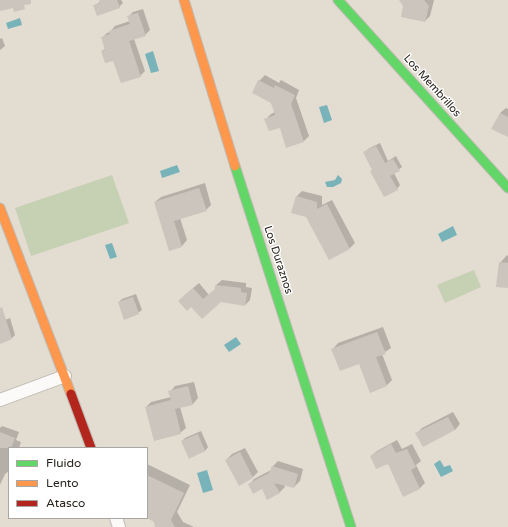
<!DOCTYPE html>
<html>
<head>
<meta charset="utf-8">
<style>
  body { margin:0 }
  #map { position:relative; width:508px; height:527px; overflow:hidden; background:#e2dcd1; font-family:"Varela Round",sans-serif }
  canvas { display:block }
  .legend { position:absolute; left:8px; top:447px; width:140px; height:72px; box-sizing:border-box; background:#fff; border:1px solid #a9a7a4; margin:0; padding:5px 7px; list-style:none; font-size:12px; color:#28231c }
  .legend li { display:flex; align-items:center; gap:8px; height:20px }
  .legend b { width:20px; border:1px solid #a9a7a4 }
</style>
</head>
<body>
<div id="map">
<canvas width="508" height="527"></canvas>
<ul class="legend">
<li><b style="height:5px;background:#63d668"></b>Fluido</li>
<li><b style="height:5px;background:#ff974d"></b>Lento</li>
<li><b style="height:5px;background:#b3261e"></b>Atasco</li>
</ul>
</div>
<script>
const c = document.querySelector('canvas').getContext('2d');
c.lineJoin = 'round';
function fillPath(path, color) {
  c.fillStyle = color;
  c.fill(path, 'evenodd');
}
function shape(rows) {
  const path = new Path2D();
  for (const r of rows) {
    path.moveTo(r[0], r[1]);
    for (let i = 2; i < r.length; i += 2) path.lineTo(r[i], r[i + 1]);
  }
  return path;
}
function strokePath(path, color, width, dash) {
  c.strokeStyle = color;
  c.lineWidth = width;
  c.lineCap = dash ? 'butt' : 'round';
  c.setLineDash(dash || []);
  c.stroke(path);
}
function label(font, color, halo, rows, align = 'center') {
  c.font = font + ' "Varela Round",sans-serif';
  c.lineWidth = 3;
  c.setLineDash([]);
  c.textBaseline = 'middle';
  c.strokeStyle = halo;
  c.fillStyle = color;
  for (const [text, x, y, turn = 0] of rows) {
    c.save();
    c.translate(x, y);
    c.rotate((+turn || 0) * Math.PI / 180);
    c.textAlign = isNaN(turn) ? turn : align;
    if (halo) c.strokeText(text, 0, 0);
    c.fillText(text, 0, 0);
    c.restore();
  }
}
fillPath(shape([
  [112,175,129,223,31,256,15,208],
  [474,270,481,287,445,303,437,285]
]), '#c6d0b2');
fillPath(shape([
  [20,18,22,25,8,29,6,23],
  [153,51,159,71,151,73,145,54],
  [327,105,332,120,324,123,319,107],
  [177,165,180,172,162,178,160,171],
  [338,175,342,179,341,183,333,187,327,187,325,182,335,180],
  [453,226,457,235,442,242,438,234],
  [112,243,117,257,110,259,105,245],
  [236,337,241,344,229,352,224,345],
  [440,460,444,467,450,465,453,471,441,477,434,464],
  [207,470,213,490,203,493,197,473]
]), '#79b3ba');
fillPath(shape([
  [100,0,121,0,123,3,119,7,94,6,101,1],
  [401,0,434,0,430,16,425,21,404,5],
  [143,9,150,30,145,35,134,39,145,71,140,76,102,51,106,48,102,38,107,33,110,32,115,26,130,21,128,17,133,12],
  [2,38,5,46,0,50,0,39],
  [265,75,279,83,281,80,299,90,296,98,309,136,304,141,280,126,266,119,271,114,275,112,271,102,259,81],
  [506,108,508,109,508,136,500,113],
  [380,143,388,161,396,156,402,167,394,173,400,185,397,189,373,169,365,152,368,149],
  [205,183,211,205,206,210,180,218,187,240,182,246,170,249,155,202,161,197],
  [302,191,322,196,322,205,332,200,355,243,350,248,329,259,297,196],
  [507,255,508,256,508,287,500,263],
  [222,280,246,283,246,287,252,288,250,300,245,305,221,301,202,317,185,295,199,283,209,295,216,289,216,285],
  [136,294,142,310,138,313,119,302,122,299],
  [10,318,15,335,12,338,0,343,0,322],
  [383,327,391,348,382,354,392,380,387,385,371,391,360,362,333,349,338,343],
  [194,382,198,398,193,404,180,407,186,428,180,433,146,407,151,402,171,397,170,392,175,386],
  [453,412,460,424,455,430,417,433,422,428],
  [2,426,19,432,16,440,21,442,19,448,9,448,9,471,5,474,0,485,0,428],
  [201,431,208,447,205,451,189,457,182,441,185,438],
  [397,440,402,449,412,444,421,461,416,465,425,483,420,488,404,495,388,463,371,456,377,451],
  [245,448,258,472,253,477,226,460,232,454],
  [278,461,303,469,300,481,294,487,283,484,285,487,279,493,249,485,254,479,271,470,273,466],
  [147,464,190,485,177,512,183,522,194,527,156,527,155,521,147,517]
]), '#0003');
fillPath(shape([
  [0,0,31,0,31,4,24,5,25,9,14,12,13,8,0,11],
  [99,0,117,0,120,8,97,16,93,5,100,3],
  [399,0,424,0,429,6,425,22,401,17,403,6],
  [138,13,146,36,129,41,141,77,121,83,113,61,105,63,101,51,105,50,101,37,110,34,109,31,130,24,127,16],
  [258,80,274,88,275,85,295,95,291,104,304,142,286,148,280,128,269,131,264,119,275,115,271,103,252,93],
  [500,113,508,117,508,137,491,129],
  [376,146,385,163,393,159,400,171,390,176,398,190,384,197,370,171,372,170,363,152],
  [199,188,207,211,174,221,182,247,169,251,154,202],
  [296,196,317,202,317,209,327,204,350,249,329,260,306,217,291,213],
  [499,262,508,263,508,288,496,287],
  [215,285,241,288,241,292,247,293,245,306,221,302,202,319,191,307,187,311,178,301,193,288,203,299,215,289],
  [133,297,139,314,124,320,118,302],
  [2,307,12,339,0,344,0,308],
  [377,332,386,354,376,357,387,386,370,393,359,364,340,371,331,349],
  [188,386,193,405,175,409,181,434,154,441,145,407,171,400,168,391],
  [448,417,455,430,423,447,415,433],
  [0,432,15,438,11,448,0,448],
  [198,434,205,451,189,459,181,441],
  [391,444,396,453,407,449,416,467,411,470,420,489,403,497,388,464,376,469,370,456],
  [240,452,253,478,239,486,225,460],
  [272,466,298,474,294,488,274,483,280,493,267,500,262,489,253,494,248,484,269,473],
  [147,475,184,493,171,520,175,527,155,527,154,522,147,518]
]), '#ccc5be');
const street = shape([
  [0,400,65,376],
  [116,518,119,527]
]);
const fast = shape([
  [338,0,508,188],
  [235,166,351,527]
]);
const slow = shape([
  [184,0,235,166],
  [0,208,71,394]
]);
const jam = shape([
  [71,394,91,448]
]);
strokePath(street, '#bfbab2', 14);
strokePath(fast, '#bfbab2', 11);
strokePath(slow, '#bfbab2', 11);
strokePath(jam, '#bfbab2', 11);
strokePath(street, '#fbfaf8', 12);
strokePath(fast, '#63d668', 9);
strokePath(slow, '#ff974d', 9);
strokePath(jam, '#b3261e', 9);
label('11px', '#28231c', '#fff', [
  ["Los Membrillos",432,86,48],
  ["Los Duraznos",278,260,72]
]);
</script>
</body>
</html>
